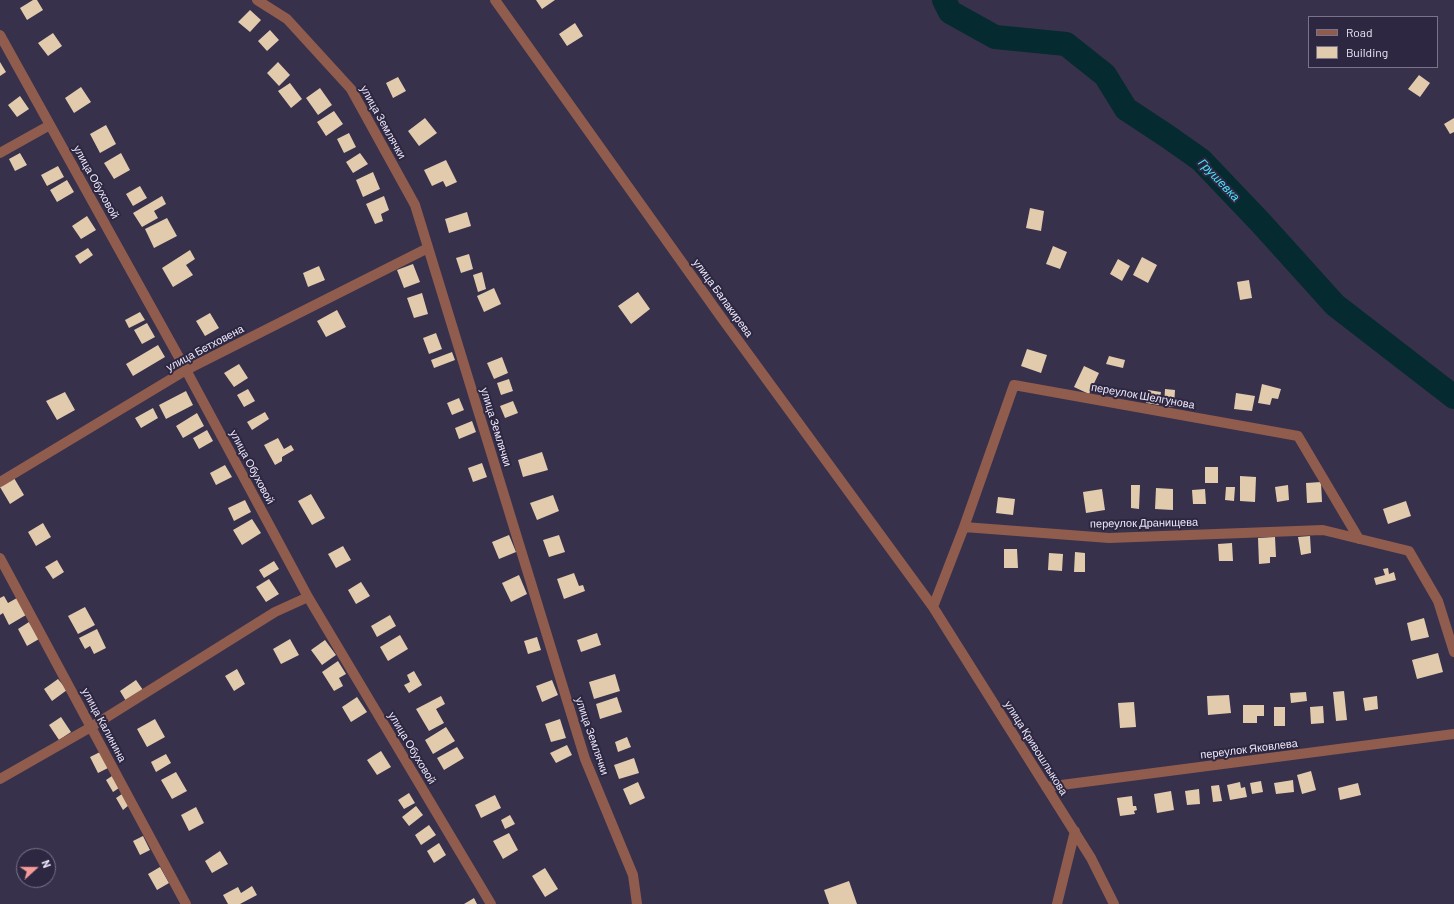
<!DOCTYPE html>
<html>
<head>
<meta charset="utf-8">
<style>
  body { margin:0 }
  #map { position:relative; width:1454px; height:904px; overflow:hidden; background:#38314c; font-family:Barlow,sans-serif }
  canvas { display:block }
  .legend { position:absolute; left:1308px; top:16px; width:130px; height:52px; box-sizing:border-box; background:#2e2741; border:1px solid #7a748b; margin:0; padding:5px 7px; list-style:none; font-size:12px; color:#ece8fa }
  .legend li { display:flex; align-items:center; gap:8px; height:20px }
  .legend b { width:20px; border:1px solid #7a748b }
  .north { position:absolute; left:16px; top:848px; width:40px; height:40px; box-sizing:border-box; background:#2e2741; border:1px solid #7a748b; border-radius:50%; rotate:69deg; font-size:11px; font-weight:700; line-height:16px; text-align:center; color:#ece8fa }
  .north::after { content:''; display:block; margin:auto; width:14px; height:18px; background:#f59b99; clip-path:polygon(50% 0,100% 100%,50% 72%,0 100%) }
</style>
</head>
<body>
<div id="map">
<canvas width="1454" height="904"></canvas>
<ul class="legend">
<li><b style="height:5px;background:#905c4e"></b>Road</li>
<li><b style="height:11px;background:#e2cbad"></b>Building</li>
</ul>
<div class="north">N</div>
</div>
<script>
const c = document.querySelector('canvas').getContext('2d');
c.lineJoin = 'round';
function shape(rows) {
  const path = new Path2D();
  for (const r of rows) {
    path.moveTo(r[0], r[1]);
    for (let i = 2; i < r.length; i += 2) path.lineTo(r[i], r[i + 1]);
  }
  return path;
}
function strokePath(path, color, width, dash) {
  c.strokeStyle = color;
  c.lineWidth = width;
  c.lineCap = dash ? 'butt' : 'round';
  c.setLineDash(dash || []);
  c.stroke(path);
}
function fillPath(path, color) {
  c.fillStyle = color;
  c.fill(path, 'evenodd');
}
function label(font, color, halo, rows, align = 'center') {
  c.font = font + ' Barlow,sans-serif';
  c.lineWidth = 4;
  c.setLineDash([]);
  c.textBaseline = 'middle';
  c.strokeStyle = halo;
  c.fillStyle = color;
  for (const [text, x, y, turn = 0] of rows) {
    c.save();
    c.translate(x, y);
    c.rotate((+turn || 0) * Math.PI / 180);
    c.textAlign = isNaN(turn) ? turn : align;
    if (halo) c.strokeText(text, 0, 0);
    c.fillText(text, 0, 0);
    c.restore();
  }
}
strokePath(shape([
  [944,0,950,12,995,37,1066,44,1105,75,1126,109,1167,136,1201,160,1261,223,1335,305,1454,397]
]), '#052a2f', 24);
fillPath(shape([
  [33,0,37,0,43,10,27,20,20,8],
  [536,0,555,0,542,9],
  [250,10,261,20,250,32,238,22],
  [575,23,583,36,567,46,559,34],
  [270,30,279,40,267,51,258,41],
  [53,33,62,46,48,56,38,43],
  [0,62,6,72,0,76],
  [278,62,290,75,279,86,267,73],
  [1419,75,1430,83,1420,97,1408,89],
  [398,77,406,91,393,98,386,83],
  [290,83,302,99,291,108,278,91],
  [81,87,91,102,74,113,65,98],
  [320,88,332,105,318,115,306,98],
  [20,96,29,109,17,117,8,105],
  [334,111,343,124,326,136,317,122],
  [425,118,437,133,419,146,408,131],
  [1454,118,1454,132,1450,134,1444,124],
  [106,125,116,144,100,153,90,134],
  [349,133,356,147,344,153,337,139],
  [20,153,27,165,15,171,9,159],
  [121,153,130,170,114,179,104,163],
  [360,153,368,164,353,173,346,162],
  [446,160,457,182,446,187,443,181,432,186,424,170],
  [58,166,64,177,47,186,41,175],
  [373,172,380,189,363,197,356,180],
  [67,180,74,192,57,202,50,190],
  [140,186,147,198,133,206,126,194],
  [162,196,166,204,154,211,158,218,142,227,133,213],
  [384,196,389,210,381,214,383,221,375,224,366,204],
  [1030,208,1044,211,1041,231,1026,228],
  [467,212,471,226,449,233,445,219],
  [87,216,96,230,81,239,72,226],
  [167,218,177,236,154,248,145,229],
  [1053,246,1067,252,1060,269,1046,264],
  [88,248,93,255,80,264,75,256],
  [190,250,195,259,186,265,193,275,173,287,162,268],
  [469,254,473,269,461,273,456,258],
  [1142,257,1157,265,1148,283,1133,275],
  [1118,259,1130,266,1122,281,1110,274],
  [413,264,420,282,404,288,397,270],
  [319,266,325,280,308,287,303,273],
  [482,272,486,289,478,292,473,275],
  [1249,280,1252,298,1240,300,1237,282],
  [494,288,501,304,484,312,477,296],
  [638,292,650,309,631,324,618,306],
  [422,293,428,314,414,318,407,298],
  [337,310,346,327,326,337,317,321],
  [140,312,145,320,129,328,125,320],
  [210,313,219,328,205,336,196,321],
  [147,323,155,337,142,344,134,330],
  [436,333,442,349,429,354,423,338],
  [158,345,165,357,133,376,126,364],
  [1027,349,1047,355,1041,373,1021,366],
  [452,352,455,360,434,368,431,360],
  [1109,356,1125,360,1123,368,1106,364],
  [502,357,508,373,494,379,487,363],
  [239,364,248,378,234,387,224,373],
  [1084,366,1099,373,1089,394,1074,387],
  [509,379,513,391,501,395,497,383],
  [1262,384,1281,389,1278,399,1272,398,1270,405,1258,403],
  [248,389,255,401,244,407,237,395],
  [1165,389,1175,390,1174,407,1164,406],
  [1148,390,1161,392,1159,405,1146,403],
  [186,391,193,405,166,419,159,405],
  [65,392,75,410,57,420,46,401],
  [1236,393,1255,396,1252,411,1234,409],
  [459,398,464,410,452,415,447,403],
  [513,401,518,413,505,418,500,406],
  [153,408,158,418,141,428,135,418],
  [265,412,269,419,252,430,247,422],
  [197,413,204,426,183,438,176,426],
  [472,421,476,432,459,439,455,428],
  [207,430,213,441,199,449,193,438],
  [278,438,284,449,291,445,294,450,282,457,282,461,275,465,264,445],
  [542,452,548,470,523,477,518,460],
  [482,463,487,477,473,482,468,468],
  [225,465,232,477,216,485,210,473],
  [1205,467,1218,467,1218,483,1205,483],
  [1240,476,1256,477,1255,502,1240,501],
  [14,478,24,495,10,504,0,487],
  [1321,482,1322,502,1307,503,1306,483],
  [1131,485,1140,485,1139,509,1131,508],
  [1288,485,1289,500,1277,502,1275,487],
  [1226,487,1235,487,1234,501,1225,500],
  [1156,488,1173,489,1173,510,1155,509],
  [1102,489,1105,510,1086,513,1083,492],
  [1205,489,1206,504,1193,504,1192,490],
  [311,494,325,518,312,525,298,501],
  [553,495,559,511,537,520,530,503],
  [998,497,1015,499,1013,515,996,513],
  [245,500,251,512,234,521,228,508],
  [1406,501,1411,516,1388,524,1383,509],
  [252,519,261,533,242,545,233,530],
  [43,523,51,537,36,546,28,532],
  [509,535,516,552,499,559,492,542],
  [559,535,565,552,549,557,543,540],
  [1310,536,1311,553,1301,555,1298,537],
  [1275,537,1276,557,1270,557,1270,563,1259,564,1258,538],
  [1232,543,1233,561,1219,561,1218,544],
  [343,546,351,560,336,568,328,554],
  [1004,549,1017,549,1018,568,1004,568],
  [1075,552,1085,553,1085,572,1074,572],
  [1049,553,1063,554,1062,571,1048,570],
  [57,560,64,572,53,579,45,567],
  [274,561,279,569,264,578,259,570],
  [1388,568,1389,574,1394,572,1396,580,1376,585,1374,578,1385,575,1383,569],
  [574,573,579,586,583,585,585,591,564,599,557,579],
  [519,575,527,594,511,602,502,583],
  [269,579,279,594,266,602,256,587],
  [361,582,370,596,356,604,348,590],
  [4,596,8,603,17,598,26,615,9,625,3,613,0,615,0,598],
  [85,607,95,625,78,634,68,616],
  [390,615,396,626,377,637,371,626],
  [1424,618,1429,637,1411,641,1407,623],
  [29,622,39,639,27,646,18,629],
  [97,629,106,648,94,654,90,646,85,649,79,638],
  [597,633,601,645,581,652,577,640],
  [400,635,408,649,388,661,380,647],
  [537,637,541,650,528,654,524,641],
  [290,639,299,655,281,664,273,649],
  [325,640,336,655,322,665,311,650],
  [1438,653,1443,672,1417,679,1412,660],
  [338,661,346,674,339,678,343,686,334,691,322,672],
  [237,669,245,684,234,691,225,676],
  [414,671,422,685,409,693,404,685,410,682,407,675],
  [615,674,620,691,594,699,589,682],
  [58,679,67,690,52,701,44,689],
  [136,680,143,690,126,701,120,691],
  [552,680,558,695,542,702,536,686],
  [1344,691,1347,720,1336,721,1333,692],
  [1306,692,1307,701,1291,703,1290,693],
  [1229,695,1231,713,1208,715,1207,696],
  [441,696,445,704,436,709,444,723,429,731,416,709],
  [1377,696,1378,709,1365,711,1363,698],
  [357,697,367,712,351,722,342,707],
  [617,697,622,712,600,719,596,704],
  [1134,702,1136,727,1120,728,1118,703],
  [1243,705,1264,705,1264,716,1257,716,1257,723,1243,723],
  [1323,706,1324,723,1311,724,1310,707],
  [1274,707,1285,707,1285,726,1274,726],
  [61,717,71,732,59,740,49,725],
  [155,719,165,737,147,747,137,729],
  [560,719,566,738,551,742,545,724],
  [446,727,455,741,433,754,425,740],
  [627,737,631,747,618,752,615,742],
  [567,745,572,755,556,763,550,753],
  [457,747,464,758,444,770,437,758],
  [381,751,391,767,377,775,367,760],
  [100,752,108,768,98,773,90,757],
  [166,754,171,763,156,772,151,762],
  [634,758,639,773,619,779,614,765],
  [1311,771,1316,790,1302,794,1297,775],
  [176,772,187,791,172,799,161,780],
  [112,776,119,788,113,792,106,780],
  [1293,780,1294,792,1276,794,1274,783],
  [1261,781,1263,792,1252,794,1250,783],
  [638,782,645,798,630,805,623,789],
  [1240,782,1241,788,1245,787,1247,797,1230,800,1227,785],
  [1358,783,1361,795,1340,800,1338,788],
  [1219,785,1222,801,1213,802,1211,786],
  [1199,789,1200,804,1187,805,1185,791],
  [1171,791,1174,810,1157,813,1154,794],
  [409,793,415,803,404,809,398,800],
  [122,794,129,805,123,810,116,798],
  [495,795,501,808,481,818,475,805],
  [1132,796,1133,806,1136,806,1137,810,1134,811,1135,814,1120,816,1117,798],
  [416,806,423,815,409,826,402,817],
  [196,807,204,823,189,831,181,815],
  [510,815,515,824,505,829,501,820],
  [429,825,436,835,421,845,415,835],
  [509,833,518,850,503,859,493,841],
  [143,836,150,850,140,855,133,841],
  [439,843,446,855,434,863,427,851],
  [220,851,228,864,212,873,205,861],
  [160,867,169,883,157,890,148,874],
  [545,868,558,889,545,897,532,876],
  [849,881,857,904,829,904,824,890],
  [252,886,257,895,240,904,228,904,223,895,238,887,241,893],
  [474,898,477,904,464,904]
]), '#e2cbad');
strokePath(shape([
  [257,0,287,19,351,89,415,205,585,759,633,875,637,904],
  [495,0,721,317,933,607,1091,858,1114,904],
  [0,35,186,370,308,597,491,904],
  [0,153,50,125],
  [0,482,186,370,428,248],
  [964,527,1014,385,1298,436,1359,539],
  [0,558,186,904],
  [933,607,964,527,1109,538,1323,530,1409,551,1438,601,1454,652],
  [0,779,91,727,275,612,308,597],
  [1046,787,1454,734],
  [1057,904,1075,831]
]), '#905c4e', 10);
label('11px', '#ece8fa', '#2e2741', [
  ["улица Землячки",383,122,61],
  ["улица Обуховой",96,182,61],
  ["улица Балакирева",723,298,54],
  ["улица Бетховена",205,348,-28],
  ["переулок Шелгунова",1143,396,10],
  ["улица Землячки",496,427,73],
  ["улица Обуховой",252,467,62],
  ["переулок Дранищева",1144,523,-1],
  ["улица Калинина",104,725,62],
  ["улица Землячки",592,736,71],
  ["улица Обуховой",412,748,59],
  ["улица Кривошлыкова",1036,748,58],
  ["переулок Яковлева",1249,749,-7]
]);
label('italic 12px', '#45e7ff', '#2e2741', [
  ["Грушевка",1219,180,46]
]);
</script>
</body>
</html>
